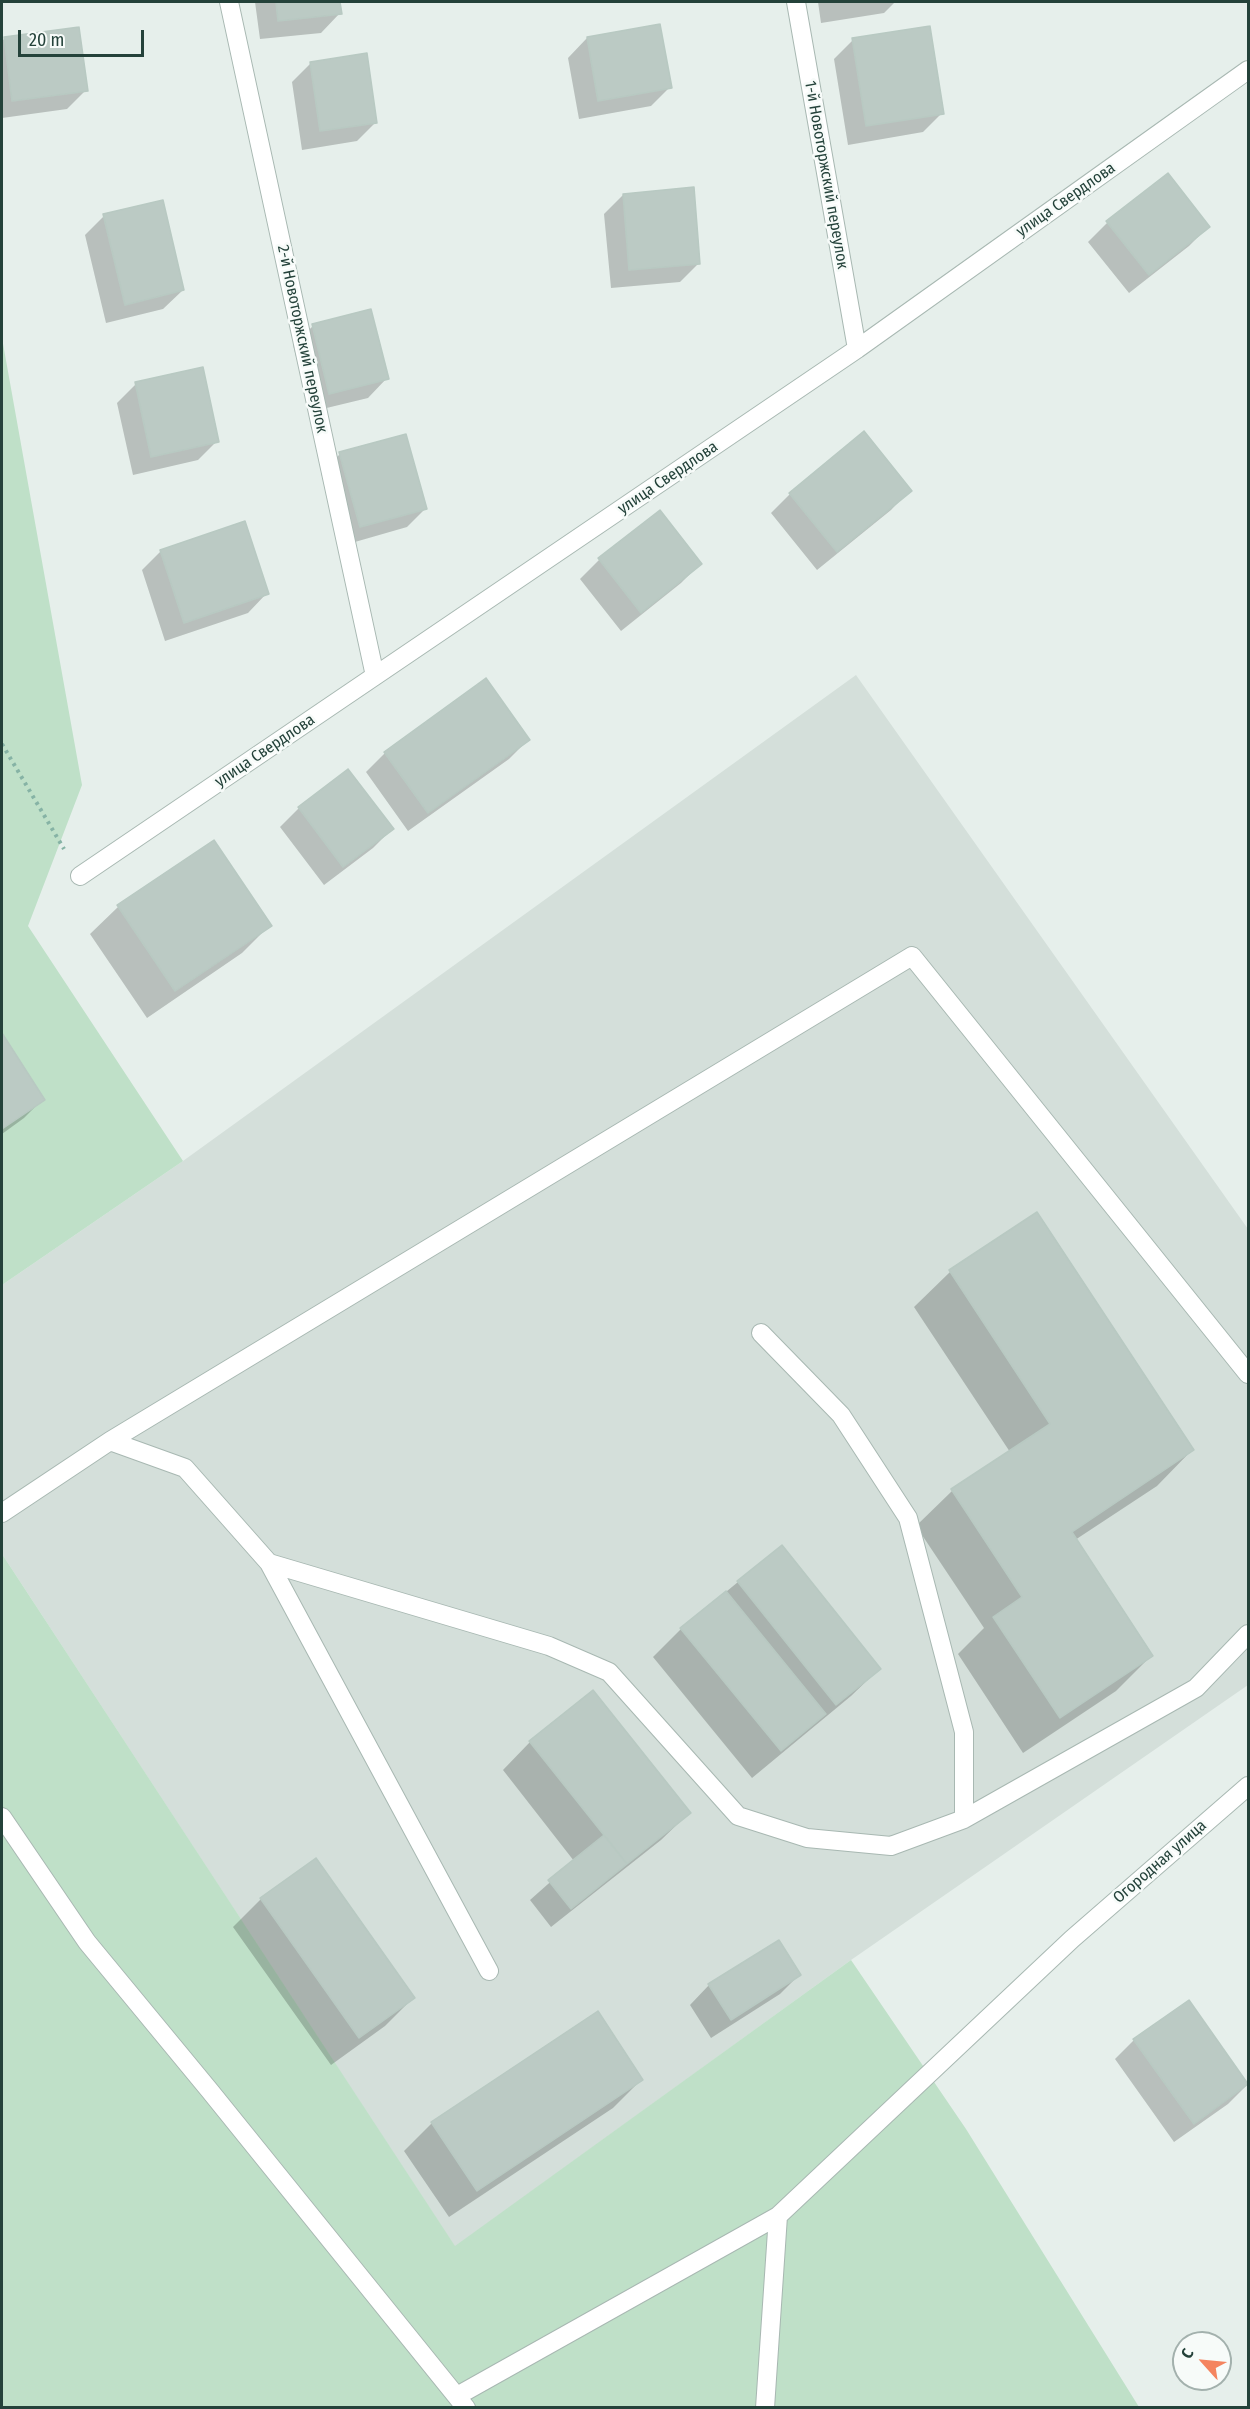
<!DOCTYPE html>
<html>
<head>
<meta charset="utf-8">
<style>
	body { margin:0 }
	#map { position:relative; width:1250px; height:2409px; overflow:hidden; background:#e6efeb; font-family:"Fira Sans Condensed",sans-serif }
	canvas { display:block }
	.frame { position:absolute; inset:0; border:3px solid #24423a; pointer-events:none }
	.north { position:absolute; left:1172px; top:2331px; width:60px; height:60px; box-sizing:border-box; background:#f7fbf9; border:2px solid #a3b1ad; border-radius:50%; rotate:297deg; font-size:16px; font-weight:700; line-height:24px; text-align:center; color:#24423a }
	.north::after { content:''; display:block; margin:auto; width:21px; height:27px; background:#f4845f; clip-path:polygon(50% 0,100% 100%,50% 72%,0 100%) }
	.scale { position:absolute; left:18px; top:30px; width:126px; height:27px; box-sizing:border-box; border:3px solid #24423a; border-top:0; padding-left:8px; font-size:18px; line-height:21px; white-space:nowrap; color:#24423a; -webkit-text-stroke:4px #f7fbf9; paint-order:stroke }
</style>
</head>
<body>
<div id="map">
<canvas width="1250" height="2409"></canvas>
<div class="frame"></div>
<div class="north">С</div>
<div class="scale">20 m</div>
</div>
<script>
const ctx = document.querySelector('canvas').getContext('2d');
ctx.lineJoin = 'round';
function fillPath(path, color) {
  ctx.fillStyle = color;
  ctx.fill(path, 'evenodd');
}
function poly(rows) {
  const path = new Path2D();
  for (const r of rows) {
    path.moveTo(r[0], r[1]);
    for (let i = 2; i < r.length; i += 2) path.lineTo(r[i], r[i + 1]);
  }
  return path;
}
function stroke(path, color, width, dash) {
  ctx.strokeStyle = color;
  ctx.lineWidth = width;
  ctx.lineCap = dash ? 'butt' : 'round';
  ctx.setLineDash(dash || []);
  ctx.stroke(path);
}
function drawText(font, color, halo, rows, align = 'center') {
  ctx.font = font + ' "Fira Sans Condensed",sans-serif';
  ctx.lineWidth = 5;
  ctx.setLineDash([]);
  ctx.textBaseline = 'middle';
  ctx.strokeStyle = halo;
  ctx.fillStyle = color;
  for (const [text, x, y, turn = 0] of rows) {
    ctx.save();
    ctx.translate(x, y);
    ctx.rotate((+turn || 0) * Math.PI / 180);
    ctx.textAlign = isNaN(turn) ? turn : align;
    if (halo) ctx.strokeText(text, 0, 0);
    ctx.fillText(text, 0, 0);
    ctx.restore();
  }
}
const built = poly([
	[856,675,1248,1229,1248,1685,851,1960,455,2247,2,1554,2,1285,183,1161]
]);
const green = poly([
	[2,338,82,785,28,926,183,1161,2,1285],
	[2,1554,455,2246,851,1960,966,2129,1139,2407,2,2407]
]);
const shadow = poly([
	[255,2,339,2,340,13,321,33,260,39],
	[818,2,895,2,884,13,821,23],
	[5,38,86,90,67,109,2,118,2,41],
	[587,38,670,87,651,106,579,119,568,58],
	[853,40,942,113,923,132,848,145,834,59],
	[311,63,376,122,357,141,302,150,292,82],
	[1168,175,1208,227,1189,246,1129,293,1088,242,1107,223],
	[623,195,699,263,680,282,611,288,604,214],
	[104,216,183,290,163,309,106,323,85,235],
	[313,326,387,378,368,398,310,412,293,345],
	[136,384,217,441,198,460,133,475,117,403],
	[340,454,426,508,407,527,341,546,321,473],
	[910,490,891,510,817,570,771,513,790,494],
	[660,512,700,564,681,583,621,631,580,579,599,560],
	[161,551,267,593,248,613,165,641,142,570],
	[528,740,509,759,408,831,366,772,385,753],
	[299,808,392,829,373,848,324,885,280,827],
	[118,907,270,925,242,953,147,1018,90,934],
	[2,1036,43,1099,24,1118,2,1134],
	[1037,1214,1192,1450,1157,1486,1075,1540,1151,1656,1116,1691,1023,1753,958,1654,984,1628,916,1526,952,1491,1010,1452,914,1307,950,1272],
	[738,1582,879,1669,851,1696,752,1778,653,1657,681,1629],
	[530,1742,689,1813,661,1840,551,1927,530,1900,574,1861,503,1770],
	[261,1899,413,1998,385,2026,331,2065,233,1927],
	[799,1975,780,1994,711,2038,690,2005,709,1985],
	[1188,2002,1247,2085,1228,2104,1174,2142,1115,2059,1134,2040],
	[641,2080,613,2108,449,2217,404,2151,432,2123]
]);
const building = poly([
	[276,2,340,2,342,14,278,21,276,2],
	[660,24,672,88,598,101,587,37,660,24],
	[930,26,944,114,866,126,852,38,930,26],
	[79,27,88,91,12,101,4,37,79,27],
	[367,53,377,123,320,131,310,62,367,53],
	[1168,173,1210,227,1149,275,1106,221,1168,173],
	[694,187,700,264,629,270,623,194,694,187],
	[163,200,184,290,125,305,103,214,163,200],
	[371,309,389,379,329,394,312,324,371,309],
	[203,367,219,442,151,457,135,382,203,367],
	[864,431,912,491,837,552,789,493,864,431],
	[406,434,427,509,360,527,339,452,406,434],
	[660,510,702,564,641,613,598,558,660,510],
	[245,521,269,594,184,623,160,550,245,521],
	[486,678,530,740,428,813,384,752,486,678],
	[348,769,394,829,343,867,298,807,348,769],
	[214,840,272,926,175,991,117,905,214,840],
	[2,1033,45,1100,2,1129,2,1033],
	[1037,1212,1194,1450,1072,1532,1153,1656,1060,1718,993,1617,1022,1597,951,1489,1050,1424,949,1270,1037,1212],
	[782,1545,881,1669,836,1705,737,1581,782,1545],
	[726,1591,826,1714,781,1751,680,1628,726,1591],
	[593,1690,691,1813,627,1864,529,1741,593,1690],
	[604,1835,627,1864,571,1909,548,1880,604,1835],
	[316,1858,415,1998,359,2038,260,1898,316,1858],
	[779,1940,801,1975,731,2020,708,1984,779,1940],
	[1189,2000,1248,2084,1194,2124,1133,2039,1189,2000],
	[598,2011,643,2080,477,2191,431,2122,598,2011]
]);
const path = poly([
	[2,744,64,849]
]);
const minor = poly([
	[229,2,375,676],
	[796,2,857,349],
	[80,876,857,349,1248,70],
	[110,1441,912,956,1248,1374],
	[2,1513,110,1441,185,1468,269,1563,489,1971],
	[269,1563,549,1646,609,1672,738,1816,807,1838,891,1846,964,1819,964,1732,908,1518,841,1415,761,1333],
	[2,1817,87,1942,210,2091,466,2408],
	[964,1819,1196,1688,1248,1634],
	[457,2396,778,2216,1072,1939,1248,1786],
	[765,2408,778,2216]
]);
const streetNames = [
	["1-й Новоторжский переулок",826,175,80],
	["улица Свердлова",1066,200,-35],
	["2-й Новоторжский переулок",302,339,78],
	["улица Свердлова",668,478,-34],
	["улица Свердлова",265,751,-34],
	["Огородная улица",1160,1862,-41]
];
fillPath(built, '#d4dfda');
fillPath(green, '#bfe0c8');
fillPath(shadow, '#0003');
fillPath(building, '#bbcac4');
stroke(building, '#b8c9c2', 1.5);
stroke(minor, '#a8b8b2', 20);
stroke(path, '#86b3a5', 4, [3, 4.5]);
stroke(minor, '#fff', 18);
drawText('16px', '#24423a', '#f7fbf9', streetNames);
</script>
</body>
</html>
